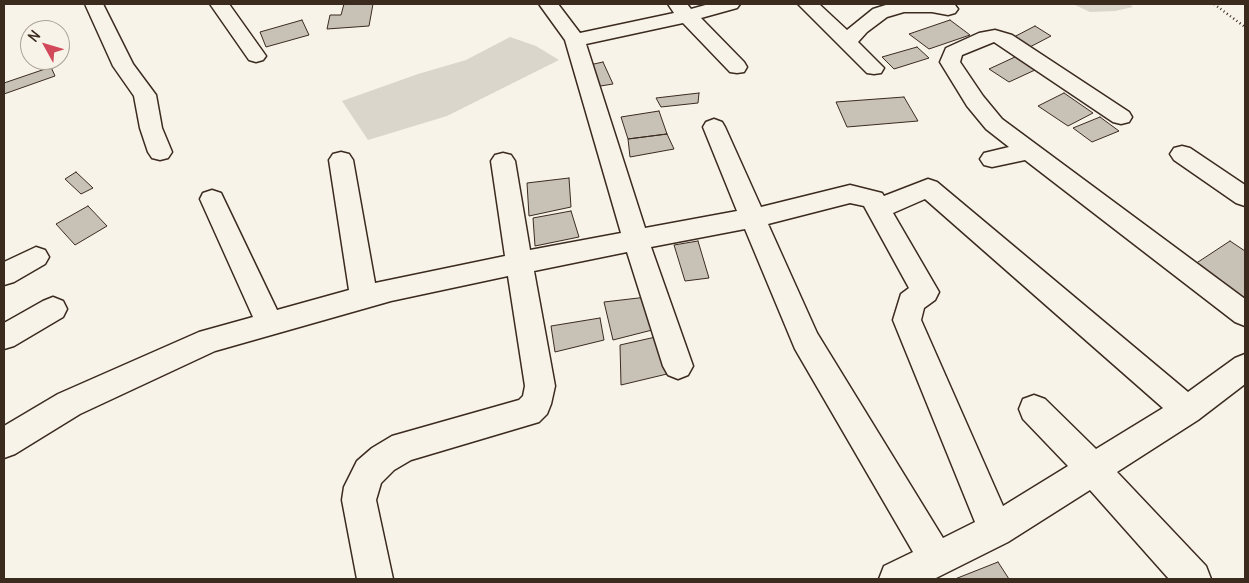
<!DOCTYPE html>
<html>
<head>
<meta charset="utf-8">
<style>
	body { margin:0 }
	#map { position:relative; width:1249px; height:583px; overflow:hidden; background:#f7f3e8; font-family:Delius,sans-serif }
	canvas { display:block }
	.frame { position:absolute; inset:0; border:5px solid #3b2a1e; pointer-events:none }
	.north { position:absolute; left:20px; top:20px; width:50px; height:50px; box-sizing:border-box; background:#f7f3e8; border:1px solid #aca397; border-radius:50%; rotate:309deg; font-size:14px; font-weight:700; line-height:20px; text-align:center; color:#3b2a1e }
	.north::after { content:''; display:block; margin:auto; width:18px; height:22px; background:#d1495b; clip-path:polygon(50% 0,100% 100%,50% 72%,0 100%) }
</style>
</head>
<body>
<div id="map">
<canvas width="1249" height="583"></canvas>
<div class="frame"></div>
<div class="north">N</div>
</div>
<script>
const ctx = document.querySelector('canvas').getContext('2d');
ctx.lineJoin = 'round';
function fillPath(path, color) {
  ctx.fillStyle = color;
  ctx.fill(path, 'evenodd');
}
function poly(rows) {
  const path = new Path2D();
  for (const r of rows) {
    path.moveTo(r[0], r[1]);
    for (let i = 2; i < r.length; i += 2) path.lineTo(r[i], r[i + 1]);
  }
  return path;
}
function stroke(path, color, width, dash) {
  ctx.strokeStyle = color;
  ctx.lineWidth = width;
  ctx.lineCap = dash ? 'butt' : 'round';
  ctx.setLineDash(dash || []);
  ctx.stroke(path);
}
const green = poly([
	[1073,4,1129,4,1133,7,1115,11,1090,12],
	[510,37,536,46,559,60,447,116,368,140,342,101,418,74,466,60]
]);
const building = poly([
	[344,4,373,4,369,26,327,29,330,15,341,15,344,4],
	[302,20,309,35,266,47,260,32,302,20],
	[950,20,970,35,929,49,909,34,950,20],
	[1035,26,1051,36,1028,48,1012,38,1035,26],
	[917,47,929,58,894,69,882,57,917,47],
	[1015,57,1035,70,1009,82,989,69,1015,57],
	[603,62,613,84,594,87,585,66,603,62],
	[51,67,55,76,4,94,4,83,51,67],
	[699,93,698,103,661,107,656,98,699,93],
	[1064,93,1093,113,1068,126,1038,106,1064,93],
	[904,97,918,121,847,127,836,102,904,97],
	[659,111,667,134,628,139,621,117,659,111],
	[1100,117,1119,131,1092,142,1073,128,1100,117],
	[667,134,674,149,630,157,628,139,667,134],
	[76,172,93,188,81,194,65,179,76,172],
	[569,178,571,207,529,216,527,183,569,178],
	[88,206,107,226,75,245,56,224,88,206],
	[571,211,579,237,535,246,533,218,571,211],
	[698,241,709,278,685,281,674,245,698,241],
	[1230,241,1245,251,1245,300,1195,264,1230,241],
	[647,297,660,328,613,340,604,302,647,297],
	[600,318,604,340,555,352,551,326,600,318],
	[660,336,667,374,621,385,620,345,660,336],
	[998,562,1009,579,955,579,998,562]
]);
const path = poly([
	[1214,4,1245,27]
]);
const minor = poly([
	[85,4,103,4,133,64,156,95,162,128,172,152,168,158,160,160,152,158,148,152,140,128,134,96,113,66,85,4],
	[210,4,229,4,266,56,263,60,256,62,249,60,210,4],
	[539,4,558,4,580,33,674,13,668,4,687,4,691,9,709,4,740,4,737,8,701,18,744,62,747,67,744,72,737,73,730,72,683,23,586,44,645,228,737,211,703,127,706,122,714,119,722,122,725,127,761,207,850,185,882,193,884,196,928,179,937,182,1188,392,1235,358,1245,354,1245,384,1198,420,1117,472,1206,566,1211,579,1169,579,1090,490,1008,542,934,579,879,579,884,566,913,552,795,349,745,229,651,247,693,366,688,375,678,379,668,375,663,366,627,252,534,271,555,386,551,404,547,414,539,422,411,460,394,470,381,483,376,500,393,579,357,579,342,500,344,487,357,461,372,448,392,436,519,400,523,396,525,386,508,276,391,301,215,351,80,414,15,454,4,458,4,426,58,394,199,332,253,317,200,199,203,193,212,190,221,193,277,310,349,290,329,160,333,154,341,152,349,154,353,160,375,283,505,256,491,161,495,155,503,153,511,155,515,161,530,250,621,233,565,40,539,4],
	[925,199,1163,408,1096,449,1045,399,1034,395,1023,399,1019,409,1023,419,1068,466,1003,506,921,320,924,308,935,300,939,292,893,213,925,199],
	[850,203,864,206,909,288,901,294,893,320,975,522,943,538,817,333,768,224,850,203],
	[798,4,819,4,847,30,873,9,889,4,950,4,955,5,958,9,955,13,948,15,932,12,904,12,887,17,867,32,858,42,884,68,881,73,874,74,867,73,798,4],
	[995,30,1012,35,1129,112,1132,117,1129,122,1121,124,1113,122,994,42,962,55,960,62,983,96,1002,119,1245,299,1245,326,1235,322,1025,160,992,167,984,165,980,159,984,153,1009,147,986,129,967,106,940,62,946,48,979,33,995,30],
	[1182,146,1190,148,1245,185,1245,206,1236,203,1174,160,1170,154,1174,148,1182,146],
	[36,247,45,250,49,257,45,264,14,282,4,285,4,262,36,247],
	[53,297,63,301,67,309,63,317,14,346,4,349,4,323,43,301,53,297]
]);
fillPath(green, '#dbd6cb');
fillPath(building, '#c8c1b6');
stroke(building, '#3b2a1e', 1);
stroke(minor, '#3b2a1e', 3);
stroke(path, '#3b2a1e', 2.5, [1, 3]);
fillPath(minor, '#f7f3e8');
</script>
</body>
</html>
